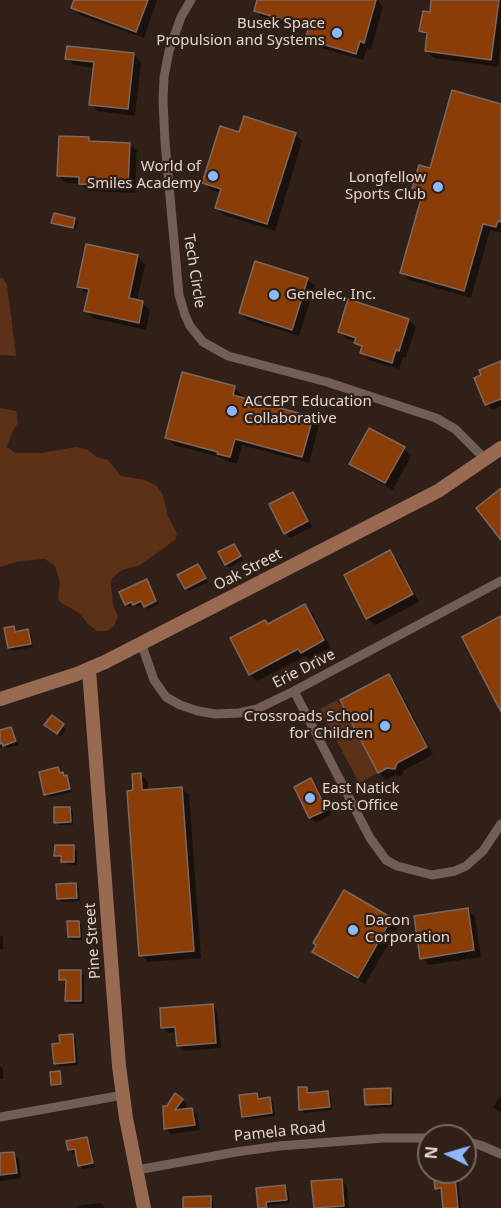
<!DOCTYPE html>
<html>
<head>
<meta charset="utf-8">
<style>
	body { margin:0 }
	#map { position:relative; width:501px; height:1208px; overflow:hidden; background:#312018; font-family:"Noto Sans",sans-serif }
	canvas { display:block }
	.north { position:absolute; left:417px; top:1124px; width:60px; height:60px; box-sizing:border-box; background:#312018; border:2px solid #776861; border-radius:50%; rotate:275deg; font-size:16px; font-weight:700; line-height:24px; text-align:center; color:#e0d5cf }
	.north::after { content:''; display:block; margin:auto; width:21px; height:27px; background:#8bb9fc; clip-path:polygon(50% 0,100% 100%,50% 72%,0 100%) }
</style>
</head>
<body>
<div id="map">
<canvas width="501" height="1208"></canvas>
<div class="north">N</div>
</div>
<script>
const ctx = document.querySelector('canvas').getContext('2d');
ctx.lineJoin = 'round';
function fillPath(path, color) {
  ctx.fillStyle = color;
  ctx.fill(path, 'evenodd');
}
function poly(rows) {
  const path = new Path2D();
  for (const r of rows) {
    path.moveTo(r[0], r[1]);
    for (let i = 2; i < r.length; i += 2) path.lineTo(r[i], r[i + 1]);
  }
  return path;
}
function stroke(path, color, width, dash) {
  ctx.strokeStyle = color;
  ctx.lineWidth = width;
  ctx.lineCap = dash ? 'butt' : 'round';
  ctx.setLineDash(dash || []);
  ctx.stroke(path);
}
function drawText(font, color, halo, rows, align = 'center') {
  ctx.font = font + ' "Noto Sans",sans-serif';
  ctx.lineWidth = 4.5;
  ctx.setLineDash([]);
  ctx.textBaseline = 'middle';
  ctx.strokeStyle = halo;
  ctx.fillStyle = color;
  for (const [text, x, y, turn = 0] of rows) {
    ctx.save();
    ctx.translate(x, y);
    ctx.rotate((+turn || 0) * Math.PI / 180);
    ctx.textAlign = isNaN(turn) ? turn : align;
    if (halo) ctx.strokeText(text, 0, 0);
    ctx.fillText(text, 0, 0);
    ctx.restore();
  }
}
const green = poly([
	[0,278,3,278,7,285,16,356,0,355],
	[0,408,16,411,18,423,12,432,7,447,15,453,41,453,76,447,88,450,97,457,108,460,121,476,145,480,157,486,163,495,168,516,177,533,175,540,140,565,122,570,112,578,111,586,113,605,118,616,114,626,107,631,97,631,88,624,79,613,60,602,58,598,60,582,55,566,45,559,20,561,0,567],
	[337,700,340,705,342,704,378,773,359,783,320,709]
]);
const shadow = poly([
	[76,0,157,0,144,38,80,15,73,7],
	[258,0,377,0,383,7,371,49,367,48,363,60,314,46,307,39,309,31,263,18,256,10],
	[433,0,501,0,501,41,498,67,434,58,426,51,428,38,421,30,431,14],
	[134,55,141,62,135,116,98,111,90,104,94,68,74,65,67,58],
	[501,106,501,233,490,230,471,298,409,280,402,273,423,196,414,189,431,170],
	[240,134,295,134,302,141,275,231,224,215,216,207,221,193,211,190,204,182],
	[88,139,92,142,130,144,137,151,135,193,88,191,81,184,66,183,58,176],
	[75,219,78,222,76,230,57,225,53,222],
	[137,256,145,264,137,301,142,303,150,310,146,330,93,318,86,311,89,294,86,293,78,286],
	[307,279,315,286,299,336,248,320,241,313],
	[409,320,416,327,406,357,403,357,399,369,369,360,362,352,363,349,356,342,347,339,340,332],
	[501,363,501,406,492,410,487,404],
	[234,388,242,395,241,399,312,418,319,425,309,463,242,445,237,464,226,461,223,458,174,445,166,437],
	[404,448,411,456,393,490,359,471,351,464],
	[292,494,298,499,312,527,290,538,285,533],
	[234,546,243,560,230,567,226,564],
	[390,552,397,560,419,602,375,625,367,618],
	[198,565,208,582,189,591,186,588],
	[146,581,159,604,148,609,144,604,137,607,135,605,129,607,126,604],
	[304,606,312,613,331,648,309,659,306,656,257,681,250,674,269,625],
	[14,628,18,633,28,631,31,634,33,647,13,651,9,647],
	[389,676,396,683,433,755,404,770,402,776,395,775,386,780,379,773,342,701],
	[52,717,66,729,61,737,50,728],
	[11,728,14,732,18,745,7,748,5,746,0,748,0,732],
	[58,769,70,780,72,792,49,797,46,794],
	[140,774,148,782,148,791,181,788,189,795,201,958,148,962,141,955,134,792],
	[311,780,316,785,331,815,316,823,311,818,296,787],
	[70,808,73,812,73,825,59,825,56,822],
	[73,847,77,850,77,865,66,864,63,859,59,859,56,856],
	[75,884,79,888,80,901,62,902,59,899],
	[468,910,475,917,481,957,429,965,421,958],
	[391,919,399,926,365,984,322,959,314,951],
	[78,922,82,926,82,940,73,940,69,937],
	[0,935,3,937,3,949,0,949],
	[81,972,84,975,84,1004,70,1004,67,1000,67,983,61,980],
	[212,1005,217,1011,221,1048,183,1051,178,1045,177,1032,168,1033,163,1028],
	[72,1036,76,1039,78,1065,58,1067,55,1064,62,1045],
	[0,1066,3,1069,3,1079,0,1079],
	[306,1088,310,1094,328,1093,331,1096,332,1110,304,1113,301,1109],
	[390,1089,393,1093,394,1107,370,1108,366,1104],
	[256,1094,260,1100,270,1099,273,1102,275,1116,247,1120,243,1117],
	[500,1096,501,1096,501,1113,493,1107],
	[182,1100,187,1105,184,1111,192,1110,197,1115,200,1130,171,1134,166,1129,164,1108],
	[87,1139,90,1142,95,1167,83,1169,80,1165,77,1152,73,1153,69,1150],
	[14,1153,19,1159,21,1178,0,1181,0,1155],
	[455,1179,458,1182,461,1208,444,1208,443,1191,439,1191,436,1188],
	[341,1180,347,1186,349,1208,315,1208,313,1183],
	[285,1186,288,1190,290,1203,269,1205,269,1208,259,1208,257,1189],
	[210,1198,213,1201,214,1208,185,1208],
	[101,1203,105,1208,77,1208,77,1206]
]);
const building = poly([
	[74,0,148,0,136,32,71,8,74,0],
	[257,0,376,0,364,43,360,41,356,54,305,39,309,27,254,11,257,0],
	[431,0,499,0,491,60,425,51,427,33,419,31,423,11,430,12,431,0],
	[67,46,134,53,128,109,89,105,94,62,65,59,67,46],
	[452,90,501,104,501,222,498,221,496,227,483,224,464,291,400,273,423,192,412,189,419,165,430,168,452,90],
	[244,116,296,133,267,224,215,208,221,189,202,183,220,126,239,132,244,116],
	[59,136,89,137,89,141,130,143,128,187,79,184,79,177,57,176,59,136],
	[54,213,75,218,73,228,51,223,54,213],
	[86,244,138,255,129,298,143,301,139,323,84,311,89,289,77,287,86,244],
	[255,261,308,278,292,330,239,313,255,261],
	[348,299,409,319,399,351,396,350,392,363,360,353,362,346,354,343,356,338,338,332,348,299],
	[501,361,501,399,485,405,474,378,481,375,479,370,501,361],
	[182,372,235,386,233,395,313,417,302,457,235,439,230,457,217,454,218,452,165,438,182,372],
	[369,428,405,447,385,483,349,464,369,428],
	[501,488,501,540,476,508,501,488],
	[293,492,308,521,284,534,269,504,293,492],
	[234,544,241,556,225,565,218,552,234,544],
	[390,550,413,594,366,619,344,575,390,550],
	[198,564,206,578,185,589,177,575,198,564],
	[147,579,156,601,144,607,141,601,133,605,131,602,125,605,119,592,147,579],
	[305,604,324,640,301,653,298,649,249,675,230,638,265,620,268,624,305,604],
	[501,616,501,712,462,637,501,616],
	[14,626,15,632,28,629,31,644,8,648,4,628,14,626],
	[389,674,427,747,397,763,395,769,387,768,378,773,340,700,389,674],
	[52,715,64,724,57,734,44,725,52,715],
	[11,727,16,741,3,746,2,743,0,744,0,730,11,727],
	[58,767,60,773,63,772,64,776,67,775,70,789,44,795,39,772,58,767],
	[141,773,142,790,182,787,194,951,139,956,127,791,133,790,132,774,141,773],
	[311,778,327,810,309,818,294,787,311,778],
	[54,807,70,807,71,822,54,823,54,807],
	[55,845,74,845,74,862,61,862,61,856,54,856,55,845],
	[76,883,77,898,57,899,56,884,76,883],
	[344,890,392,918,358,978,312,952,316,945,313,943,344,890],
	[468,908,474,950,420,959,414,916,468,908],
	[67,921,79,921,80,937,68,937,67,921],
	[59,970,81,970,81,1001,65,1001,66,980,59,980,59,970],
	[213,1004,216,1043,177,1046,175,1027,161,1028,160,1008,213,1004],
	[73,1034,75,1062,54,1064,52,1044,60,1043,59,1035,73,1034],
	[60,1071,61,1084,51,1085,50,1072,60,1071],
	[298,1087,307,1087,307,1093,328,1091,330,1107,299,1110,298,1087],
	[391,1088,391,1104,365,1105,364,1089,391,1088],
	[175,1093,183,1099,175,1110,192,1108,195,1125,164,1129,163,1106,167,1106,175,1093],
	[257,1093,258,1099,270,1097,272,1113,242,1117,239,1095,257,1093],
	[87,1137,93,1163,78,1166,75,1149,68,1150,66,1141,87,1137],
	[14,1152,17,1173,0,1175,0,1153,14,1152],
	[455,1177,458,1208,443,1208,441,1188,435,1189,434,1179,455,1177],
	[342,1179,344,1206,314,1208,311,1181,342,1179],
	[285,1185,287,1200,266,1202,267,1208,258,1208,256,1188,285,1185],
	[211,1196,211,1208,183,1208,183,1197,211,1196]
]);
const street = poly([
	[191,0,181,17,169,51,164,77,163,101,165,142,179,295,185,315,190,326,203,342,228,356,327,382,436,418,455,429,486,460],
	[141,643,154,680,166,697,180,705,198,711,215,714,239,713,257,709,294,691,501,581],
	[294,691,370,838,386,860,397,866,432,875,455,871,466,866,483,851,501,824],
	[0,1117,123,1095],
	[465,1141,480,1145,501,1154],
	[137,1170,236,1152,279,1146,384,1138,429,1138]
]);
const secondary = poly([
	[89,670,119,1066,126,1118,144,1208],
	[0,699,77,674,105,662,438,491,501,448]
]);
const markers = [
	[337,33,6,"#8bb9fc"],
	[213,176,6,"#8bb9fc"],
	[438,187,6,"#8bb9fc"],
	[274,295,6,"#8bb9fc"],
	[232,411,6,"#8bb9fc"],
	[385,726,6,"#8bb9fc"],
	[310,798,6,"#8bb9fc"],
	[353,930,6,"#8bb9fc"]
];
const poiNames = [
	["Busek Space",325,24],
	["Propulsion and Systems",325,41],
	["World of",201,167],
	["Smiles Academy",201,184],
	["Longfellow",426,178],
	["Sports Club",426,195],
	["Genelec, Inc.",286,295,"left"],
	["ACCEPT Education",244,402,"left"],
	["Collaborative",244,419,"left"],
	["Crossroads School",373,717],
	["for Children",373,734],
	["East Natick",322,789,"left"],
	["Post Office",322,806,"left"],
	["Dacon",365,921,"left"],
	["Corporation",365,938,"left"]
];
const streetNames = [
	["Tech Circle",194,271,81],
	["Oak Street",248,570,-27],
	["Erie Drive",304,669,-27],
	["Pine Street",93,941,-94],
	["Pamela Road",280,1132,-6]
];
fillPath(green, '#5d3018');
fillPath(shadow, '#0007');
fillPath(building, '#8a3d07');
stroke(building, '#7d685f', 1.5);
stroke(street, '#725e54', 9);
stroke(secondary, '#986a52', 14);
for (const [x, y, r, color] of markers) {
  const dot = new Path2D();
  dot.arc(x, y, r, 0, 2 * Math.PI);
  ctx.fillStyle = color;
  ctx.fill(dot);
  stroke(dot, '#312018', 2);
}
drawText('15px', '#e0d5cf', '#312018', poiNames, 'right');
drawText('15px', '#e0d5cf', '#312018', streetNames);
</script>
</body>
</html>
